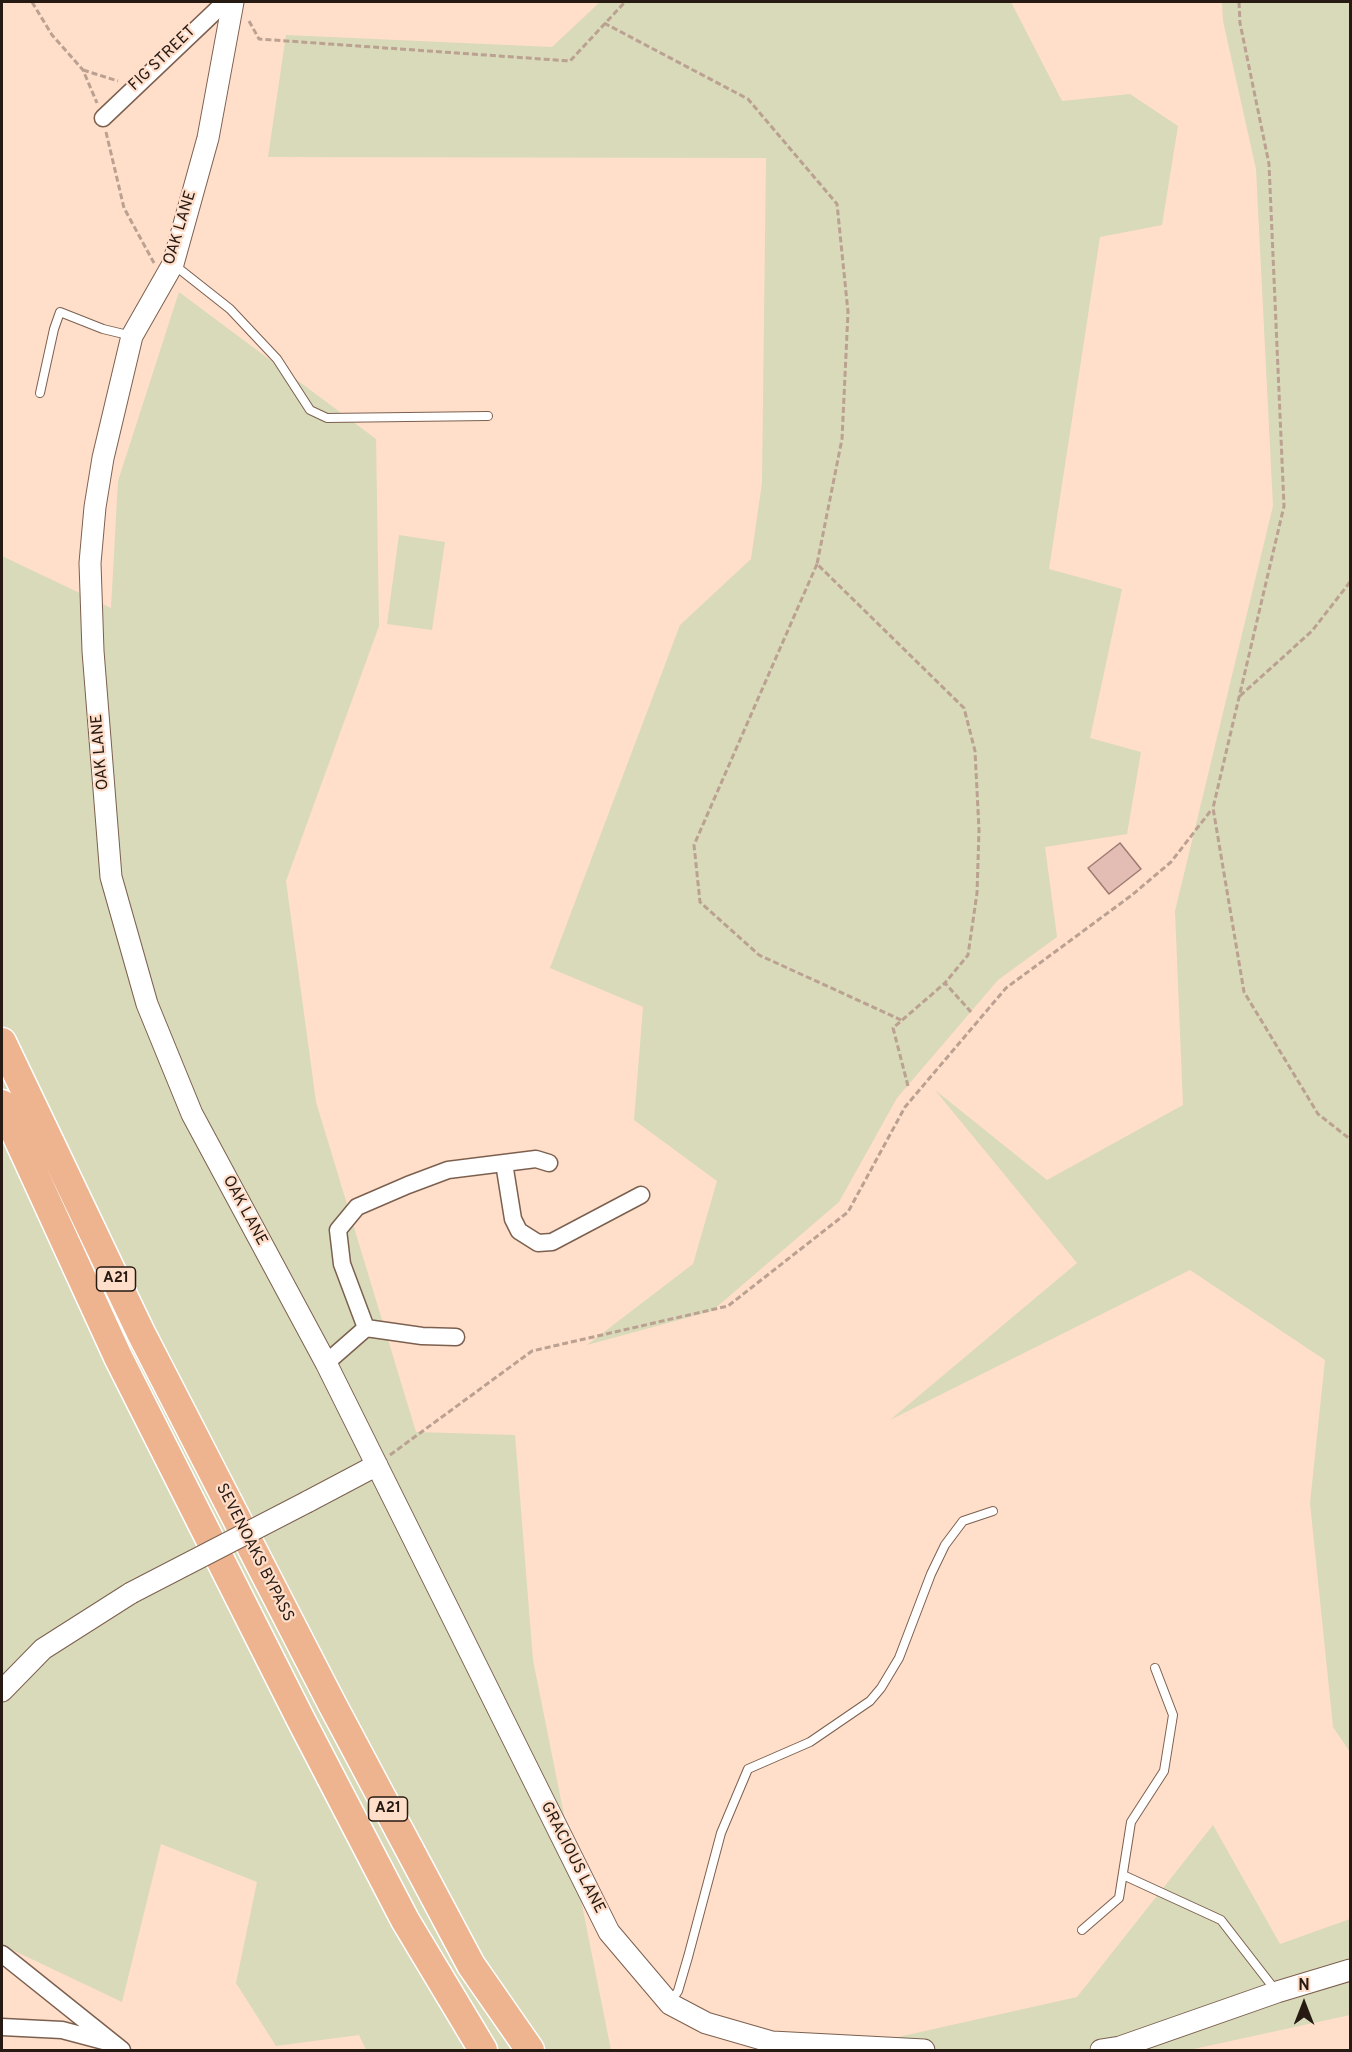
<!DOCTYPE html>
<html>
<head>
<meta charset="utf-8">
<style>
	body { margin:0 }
	#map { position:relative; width:1352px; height:2052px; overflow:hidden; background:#ffdeca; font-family:Overpass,sans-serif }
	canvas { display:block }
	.frame { position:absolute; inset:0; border:3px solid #261a13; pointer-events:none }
	.north { position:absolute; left:1274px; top:1974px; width:60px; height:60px; -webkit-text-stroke:4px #ffdeca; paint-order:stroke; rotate:0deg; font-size:16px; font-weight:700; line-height:24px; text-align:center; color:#261a13 }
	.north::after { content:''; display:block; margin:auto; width:21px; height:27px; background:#261a13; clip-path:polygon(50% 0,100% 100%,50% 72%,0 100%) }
</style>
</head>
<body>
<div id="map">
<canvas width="1352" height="2052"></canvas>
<div class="frame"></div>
<div class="north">N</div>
</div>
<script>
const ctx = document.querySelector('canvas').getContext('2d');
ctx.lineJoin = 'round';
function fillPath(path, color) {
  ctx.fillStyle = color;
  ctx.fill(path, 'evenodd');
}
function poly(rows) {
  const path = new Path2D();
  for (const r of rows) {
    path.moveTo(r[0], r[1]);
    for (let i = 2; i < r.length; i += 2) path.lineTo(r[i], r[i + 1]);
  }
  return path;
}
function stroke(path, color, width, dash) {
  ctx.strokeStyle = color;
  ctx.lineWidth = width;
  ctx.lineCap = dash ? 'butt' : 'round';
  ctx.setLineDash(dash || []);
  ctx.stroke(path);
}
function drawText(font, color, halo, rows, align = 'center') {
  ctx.font = font + ' Overpass,sans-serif';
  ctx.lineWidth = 4.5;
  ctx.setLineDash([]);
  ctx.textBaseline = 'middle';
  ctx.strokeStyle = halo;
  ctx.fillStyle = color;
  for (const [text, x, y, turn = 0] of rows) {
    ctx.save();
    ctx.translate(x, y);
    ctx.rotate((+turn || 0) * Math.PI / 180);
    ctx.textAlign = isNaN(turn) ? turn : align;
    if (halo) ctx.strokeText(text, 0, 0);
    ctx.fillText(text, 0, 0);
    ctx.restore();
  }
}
const green = poly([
	[600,2,1011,2,1062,101,1130,94,1178,126,1162,225,1100,237,1049,569,1122,589,1090,738,1141,752,1127,834,1045,847,1057,937,998,980,897,1098,839,1202,712,1311,587,1345,693,1264,717,1181,634,1120,643,1007,550,968,680,625,751,559,762,483,766,158,268,157,286,35,552,47],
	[1222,2,1350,2,1350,1752,1333,1727,1310,1503,1325,1360,1190,1270,890,1420,1077,1263,935,1090,1047,1180,1183,1105,1175,911,1273,506,1256,169,1223,21],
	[179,292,376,439,379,626,286,881,316,1102,416,1432,515,1435,533,1660,611,2050,366,2050,359,2035,276,2046,236,1983,257,1882,161,1844,122,2002,2,1945,2,556,111,608,118,481],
	[399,535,445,542,432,630,387,624],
	[1213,1825,1280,1944,1350,1919,1350,2015,1189,2050,840,2050,1077,1997]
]);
const building = poly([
	[1120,843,1141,869,1109,894,1088,868,1120,843]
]);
const path = poly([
	[32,2,52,35,83,70,97,103],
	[1239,2,1240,23,1269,164,1284,506,1213,808,1244,992,1318,1114,1350,1139],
	[249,21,259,39,570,61,625,2],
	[604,23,748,99,837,204,848,312,842,439,817,564,964,708,975,751,979,830,977,893,968,955,945,983],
	[83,70,118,81],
	[106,132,124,208,154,263],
	[817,564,694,845,700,902,759,955,901,1020],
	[1240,696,1312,631,1350,582],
	[908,1086,893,1028,945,983,971,1012],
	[390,1455,532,1351,728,1306,848,1212,905,1107,1006,988,1132,895,1171,862,1212,809]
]);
const service = poly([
	[173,264,230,309,277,359,310,410,327,418,488,416],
	[40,393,54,329,60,312,103,329,132,336],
	[1123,1875,1221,1920,1276,1991],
	[1082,1930,1119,1898,1131,1822,1164,1771,1173,1715,1155,1668],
	[670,2003,678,1991,688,1957,721,1833,748,1769,810,1742,870,1701,881,1688,899,1658,931,1574,945,1545,963,1521,993,1511]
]);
const minor = poly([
	[103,118,225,2],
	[504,1163,513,1219,519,1231,538,1243,552,1242,641,1195],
	[366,1328,422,1336,456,1337],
	[326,1363,366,1328,342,1264,338,1230,357,1207,408,1185,448,1170,536,1159,549,1163],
	[2,1954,122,2050],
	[2,2027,62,2030,111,2043]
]);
const tertiary = poly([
	[233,2,208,138,173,264,132,336,103,458,95,507,90,563,93,651,111,877,147,1004,192,1114,326,1363,609,1932,670,2004,706,2023,772,2042,924,2050],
	[307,1502,377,1465],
	[2,1691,43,1649,131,1593],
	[1101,2050,1120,2047,1277,1992,1350,1970]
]);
const trunk = poly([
	[2,1042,141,1333,332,1704,471,1965,530,2050],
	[2,1104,118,1357,300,1718,405,1920,483,2050]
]);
const tertiaryBridge = poly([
	[131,1593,307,1502]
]);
const shields = [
	[116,1279,39],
	[388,1809,39]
];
const shieldNames = [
	["A21",116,1279],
	["A21",388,1809]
];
const streetNames = [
	["FIG STREET",163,59,-44],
	["OAK LANE",181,228,-73],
	["OAK LANE",101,752,-95],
	["OAK LANE",244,1211,62],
	["SEVENOAKS BYPASS",254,1553,63],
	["GRACIOUS LANE",572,1858,63]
];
fillPath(green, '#d8daba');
fillPath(building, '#e3bdb4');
stroke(building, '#9e7b72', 1.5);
stroke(service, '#7c604f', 10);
stroke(minor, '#7c604f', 19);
stroke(tertiary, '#7c604f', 23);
stroke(trunk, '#fff', 31);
stroke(path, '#bba191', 3, [6, 3]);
stroke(service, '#fff', 8);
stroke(minor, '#fff', 16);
stroke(tertiary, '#fff', 21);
stroke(trunk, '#eeb490', 28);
stroke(tertiaryBridge, '#7c604f', 23, []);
stroke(tertiaryBridge, '#fff', 21);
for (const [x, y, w] of shields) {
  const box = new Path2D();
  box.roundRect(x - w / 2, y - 12, w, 24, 4.5);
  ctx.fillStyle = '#ffdeca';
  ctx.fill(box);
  stroke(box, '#261a13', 1.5);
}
drawText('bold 15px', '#261a13', null, shieldNames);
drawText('16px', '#261a13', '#ffdeca', streetNames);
</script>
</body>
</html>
